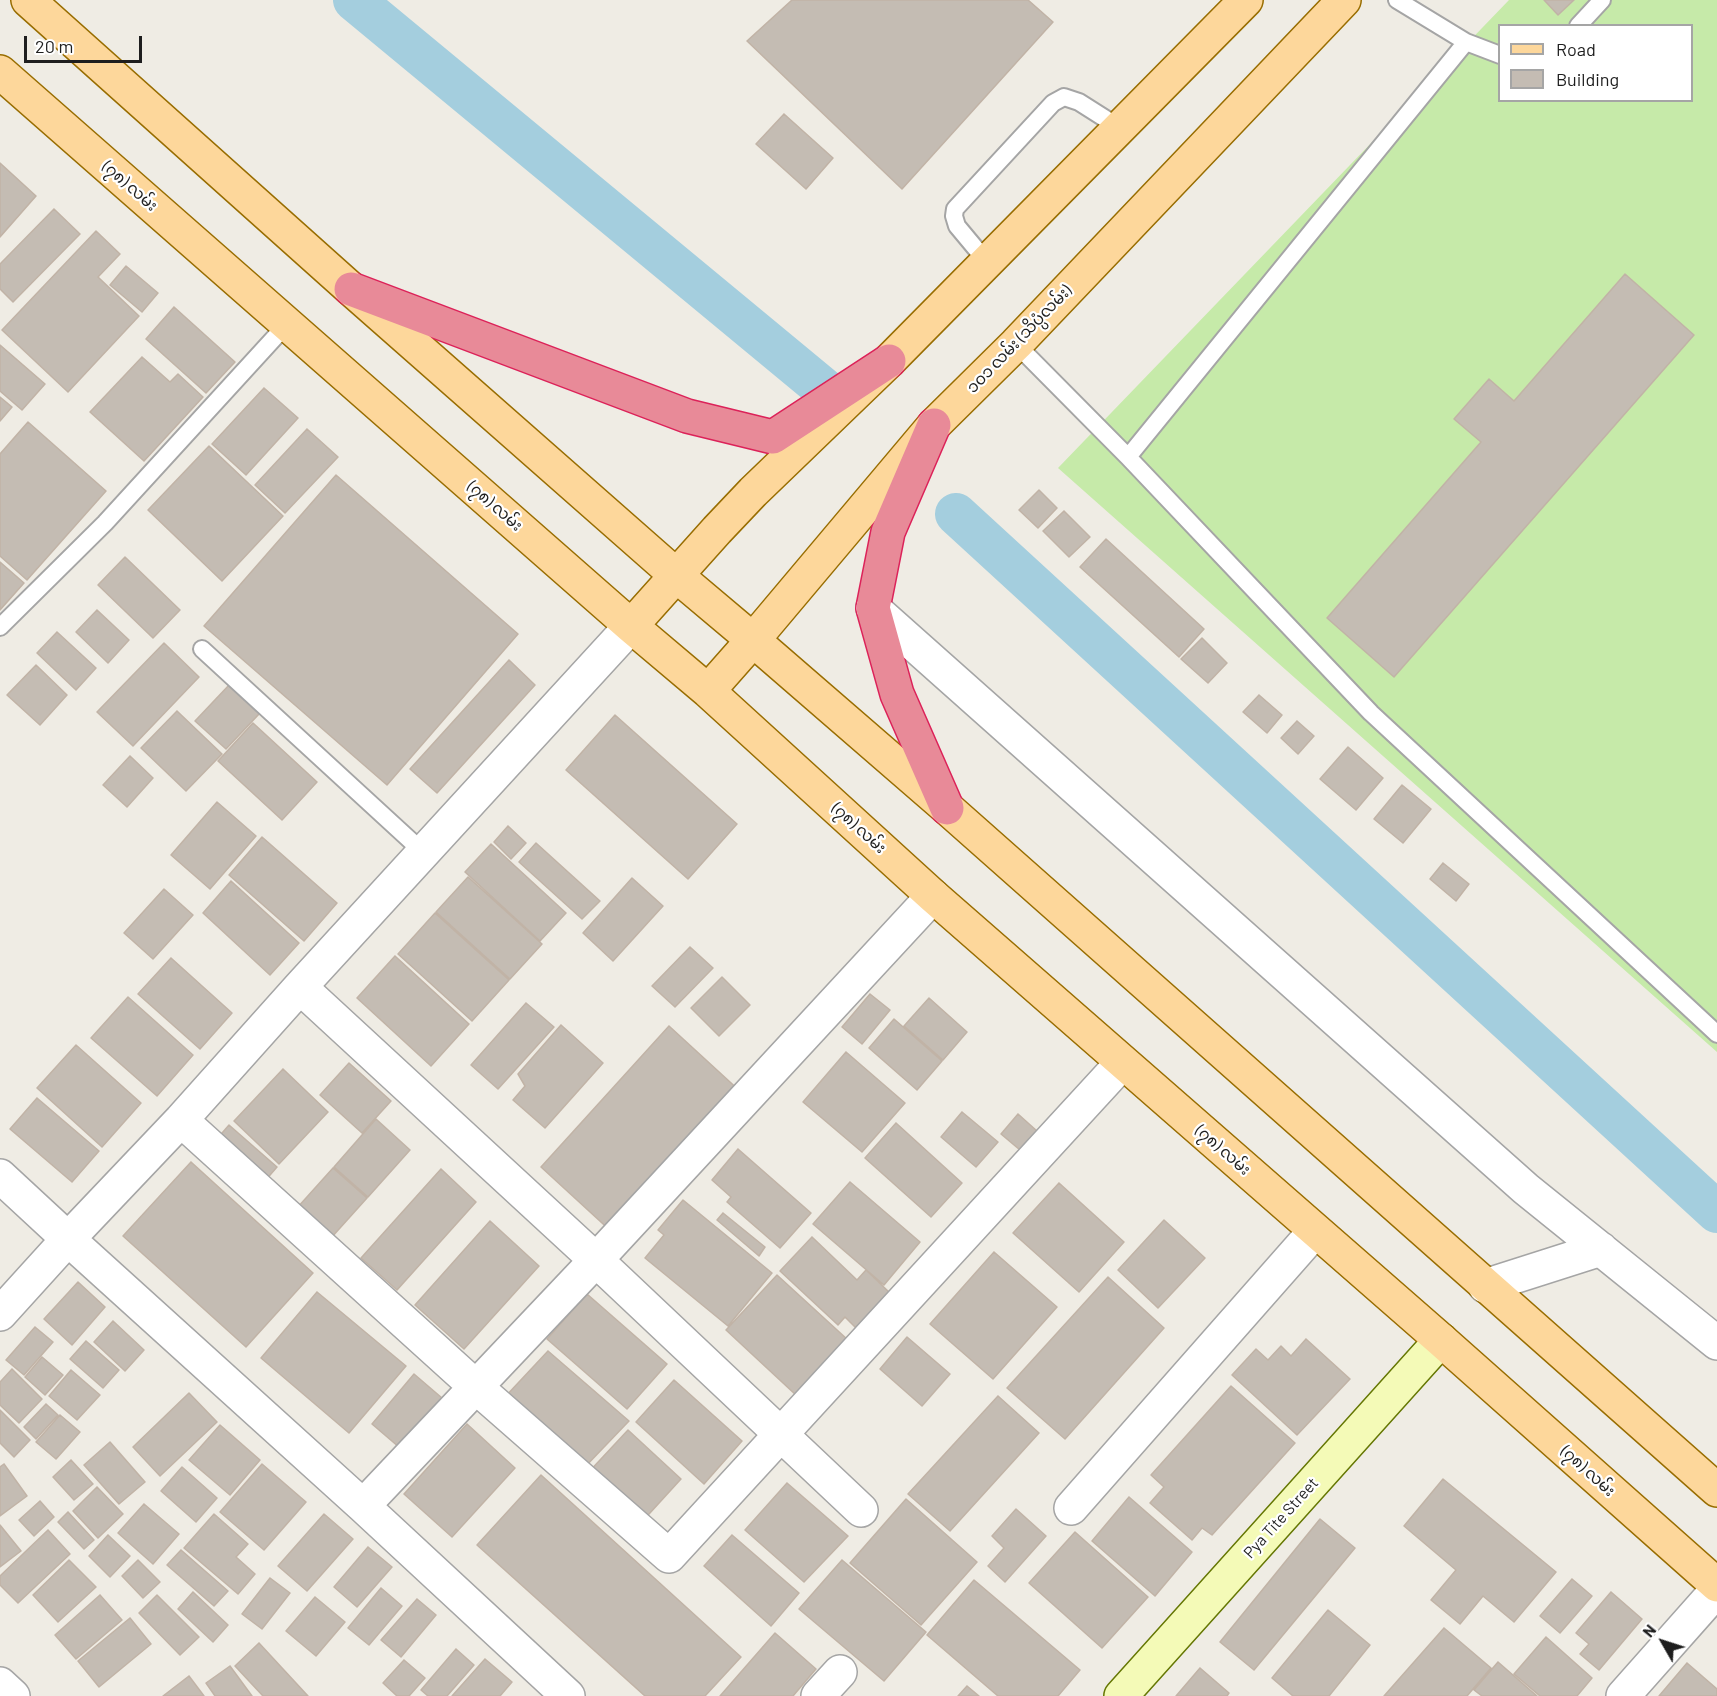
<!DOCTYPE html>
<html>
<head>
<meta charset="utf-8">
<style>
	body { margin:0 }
	#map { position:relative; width:1717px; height:1696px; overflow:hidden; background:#efece4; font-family:Barlow,sans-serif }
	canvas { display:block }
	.legend { position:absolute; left:1498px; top:24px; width:195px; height:78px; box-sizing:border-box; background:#fff; border:2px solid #a5a5a5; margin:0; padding:8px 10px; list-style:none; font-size:18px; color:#1e1e1e }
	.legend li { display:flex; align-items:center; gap:12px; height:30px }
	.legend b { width:30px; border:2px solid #a5a5a5 }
	.north { position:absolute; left:1633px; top:1612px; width:60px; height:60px; -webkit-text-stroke:4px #fff; paint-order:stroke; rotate:309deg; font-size:16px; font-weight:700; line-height:24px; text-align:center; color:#1e1e1e }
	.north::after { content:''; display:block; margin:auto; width:21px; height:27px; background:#1e1e1e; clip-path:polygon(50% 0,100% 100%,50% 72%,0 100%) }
	.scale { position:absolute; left:24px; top:36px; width:118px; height:27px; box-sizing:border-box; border:3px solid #1e1e1e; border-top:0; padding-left:8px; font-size:18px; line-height:21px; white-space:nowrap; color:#1e1e1e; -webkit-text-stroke:4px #fff; paint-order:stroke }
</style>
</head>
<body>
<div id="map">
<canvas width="1717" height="1696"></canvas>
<ul class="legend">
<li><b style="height:8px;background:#fdd79b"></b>Road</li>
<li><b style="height:16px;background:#c4bcb3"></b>Building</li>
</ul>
<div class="north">N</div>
<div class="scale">20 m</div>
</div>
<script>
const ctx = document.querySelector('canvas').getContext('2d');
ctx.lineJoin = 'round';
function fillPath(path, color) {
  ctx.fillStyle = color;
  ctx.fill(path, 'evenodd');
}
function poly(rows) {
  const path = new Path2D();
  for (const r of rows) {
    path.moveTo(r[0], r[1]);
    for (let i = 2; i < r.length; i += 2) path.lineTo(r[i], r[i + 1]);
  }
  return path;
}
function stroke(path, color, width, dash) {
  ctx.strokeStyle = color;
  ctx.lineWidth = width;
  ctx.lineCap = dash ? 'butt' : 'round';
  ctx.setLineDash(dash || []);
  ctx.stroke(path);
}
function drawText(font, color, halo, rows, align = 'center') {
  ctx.font = font + ' Barlow,"Noto Sans Myanmar",sans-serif';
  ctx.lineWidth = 4.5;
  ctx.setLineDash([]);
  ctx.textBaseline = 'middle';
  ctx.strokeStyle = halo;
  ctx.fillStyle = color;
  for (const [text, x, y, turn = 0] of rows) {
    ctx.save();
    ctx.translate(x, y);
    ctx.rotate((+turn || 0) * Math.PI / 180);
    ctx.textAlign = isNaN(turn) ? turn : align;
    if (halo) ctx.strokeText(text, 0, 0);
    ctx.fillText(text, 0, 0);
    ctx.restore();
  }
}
const grass = poly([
	[1509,0,1717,0,1717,1052,1058,468],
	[1500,26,1692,26,1692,100,1500,100]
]);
const canal = poly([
	[354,0,830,394],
	[956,514,1717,1212]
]);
const building = poly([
	[792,0,1028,0,1053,22,902,189,747,41,792,0],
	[1544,0,1574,0,1558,15,1544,0],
	[784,114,833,158,806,189,756,144,784,114],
	[0,163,36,196,0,237,0,163],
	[54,209,80,234,13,302,0,289,0,264,54,209],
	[96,231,120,254,98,277,139,316,68,392,2,330,96,231],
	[126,266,158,293,142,312,110,285,126,266],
	[1625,274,1694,335,1394,677,1327,618,1481,442,1454,419,1489,379,1514,401,1625,274],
	[174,307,235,362,206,393,146,339,174,307],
	[0,345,45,384,22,410,0,391,0,345],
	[142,357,170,382,178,374,203,397,144,461,90,412,142,357],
	[264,388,298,418,246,475,212,444,264,388],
	[0,397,12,407,0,421,0,397],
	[28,422,106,491,27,580,0,556,0,454,28,422],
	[307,429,338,457,285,513,255,485,307,429],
	[209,446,283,516,222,581,148,510,209,446],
	[336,475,518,634,387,785,204,626,336,475],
	[1039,490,1057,508,1038,528,1019,510,1039,490],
	[1064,511,1090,537,1069,557,1043,531,1064,511],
	[1106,539,1204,629,1179,657,1080,567,1106,539],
	[125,557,180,610,153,638,98,585,125,557],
	[0,562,24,583,0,610,0,562],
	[97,610,129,640,108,663,76,632,97,610],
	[57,632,96,668,76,690,37,653,57,632],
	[1202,638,1227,663,1208,683,1181,659,1202,638],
	[164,643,199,677,133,746,97,712,164,643],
	[509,660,535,685,437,793,410,769,509,660],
	[36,665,67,695,40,725,7,695,36,665],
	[230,684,260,713,226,749,195,721,230,684],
	[1259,695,1282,715,1267,733,1243,712,1259,695],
	[177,711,222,754,186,791,141,748,177,711],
	[615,715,737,824,688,879,566,770,615,715],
	[1297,721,1314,736,1298,754,1281,738,1297,721],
	[253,723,317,782,282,820,218,761,253,723],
	[1348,747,1383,778,1356,810,1320,779,1348,747],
	[130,756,153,778,127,807,103,785,130,756],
	[1402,785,1431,809,1403,843,1374,819,1402,785],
	[217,802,256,836,210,889,171,855,217,802],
	[508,826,526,843,511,859,494,842,508,826],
	[262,837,337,903,304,941,229,875,262,837],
	[536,843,600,901,582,919,519,862,536,843],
	[491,844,566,913,540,941,465,872,491,844],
	[1443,863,1469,884,1456,901,1430,879,1443,863],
	[468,877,542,944,510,979,436,912,468,877],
	[632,878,663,906,613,961,583,933,632,878],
	[231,881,299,943,270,975,203,913,231,881],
	[164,889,193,915,153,959,124,933,164,889],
	[435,913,509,980,472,1021,398,954,435,913],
	[690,947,713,968,675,1007,652,986,690,947],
	[395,956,469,1024,431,1066,357,998,395,956],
	[171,958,232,1013,200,1049,138,994,171,958],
	[722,977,750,1005,719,1036,691,1008,722,977],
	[870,994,890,1010,862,1044,842,1027,870,994],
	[128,997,193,1055,157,1096,91,1038,128,997],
	[929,998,967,1032,943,1060,904,1026,929,998],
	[526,1003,554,1027,498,1089,471,1065,526,1003],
	[894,1019,942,1061,917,1090,869,1048,894,1019],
	[561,1025,603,1063,545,1128,513,1100,525,1086,518,1074,561,1025],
	[669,1026,742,1093,614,1234,541,1167,669,1026],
	[76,1045,141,1103,102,1147,37,1088,76,1045],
	[846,1052,905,1103,862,1152,803,1102,846,1052],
	[349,1063,391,1101,362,1133,320,1095,349,1063],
	[283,1069,328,1112,279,1164,234,1121,283,1069],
	[37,1098,99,1151,72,1182,10,1129,37,1098],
	[962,1112,998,1142,976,1167,941,1137,962,1112],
	[1018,1114,1037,1131,1020,1150,1001,1134,1018,1114],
	[376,1119,410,1150,368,1197,334,1167,376,1119],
	[896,1123,962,1183,931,1217,865,1158,896,1123],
	[229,1125,277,1167,264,1182,216,1140,229,1125],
	[738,1149,811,1213,780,1248,727,1202,731,1197,712,1180,738,1149],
	[191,1162,313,1273,246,1347,123,1236,191,1162],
	[333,1168,367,1198,331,1238,297,1208,333,1168],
	[441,1169,476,1202,397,1290,361,1258,441,1169],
	[850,1182,920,1242,884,1285,813,1224,850,1182],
	[1059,1183,1124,1242,1079,1292,1013,1233,1059,1183],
	[683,1200,772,1273,728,1326,645,1258,664,1235,658,1230,683,1200],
	[723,1213,765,1247,759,1256,717,1220,723,1213],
	[1164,1220,1205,1258,1158,1308,1118,1270,1164,1220],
	[490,1221,539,1266,464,1349,415,1305,490,1221],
	[812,1237,857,1280,866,1270,890,1293,857,1329,845,1317,838,1325,780,1271,812,1237],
	[994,1252,1057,1307,993,1379,930,1324,994,1252],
	[777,1275,848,1340,797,1396,726,1330,777,1275],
	[1108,1277,1164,1328,1065,1439,1007,1388,1108,1277],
	[78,1282,105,1307,72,1345,44,1319,78,1282],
	[317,1292,406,1366,349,1433,261,1358,317,1292],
	[587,1294,667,1364,627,1409,547,1339,587,1294],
	[113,1321,144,1350,125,1371,94,1342,113,1321],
	[35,1327,53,1342,24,1375,6,1360,35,1327],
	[907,1337,950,1374,922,1406,880,1369,907,1337],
	[1306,1339,1350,1379,1297,1435,1232,1375,1256,1349,1268,1360,1281,1346,1291,1356,1306,1339],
	[86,1341,119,1370,103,1388,70,1359,86,1341],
	[548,1351,629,1421,583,1469,504,1398,548,1351],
	[42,1357,63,1375,45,1395,25,1377,42,1357],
	[12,1369,42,1399,19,1423,0,1405,0,1382,12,1369],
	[71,1370,100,1395,77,1420,49,1396,71,1370],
	[414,1374,442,1398,400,1448,372,1424,414,1374],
	[674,1380,742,1441,704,1484,636,1422,674,1380],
	[1231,1386,1295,1443,1212,1535,1202,1528,1192,1540,1150,1503,1164,1487,1151,1475,1231,1386],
	[189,1393,217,1422,160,1476,133,1447,189,1393],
	[998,1396,1039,1433,950,1531,908,1494,998,1396],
	[46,1404,58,1415,36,1439,24,1427,46,1404],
	[0,1410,30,1440,14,1457,0,1443,0,1410],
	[60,1415,80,1432,56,1459,36,1442,60,1415],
	[467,1424,515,1468,452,1537,404,1494,467,1424],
	[220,1425,260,1460,230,1495,189,1460,220,1425],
	[628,1430,681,1479,639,1525,586,1475,628,1430],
	[110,1442,145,1482,119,1504,84,1465,110,1442],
	[71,1460,93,1484,74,1500,53,1477,71,1460],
	[4,1464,27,1496,0,1516,0,1467,4,1464],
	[262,1464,306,1502,264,1550,220,1512,262,1464],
	[182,1467,217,1498,196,1522,161,1491,182,1467],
	[541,1475,741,1657,705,1696,645,1696,477,1545,541,1475],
	[1443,1479,1556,1572,1514,1622,1483,1596,1460,1624,1431,1600,1456,1570,1404,1526,1443,1479],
	[787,1483,848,1536,804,1582,745,1530,787,1483],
	[97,1487,123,1514,98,1538,73,1511,97,1487],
	[1129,1497,1192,1552,1155,1596,1092,1541,1129,1497],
	[906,1499,977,1562,921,1625,850,1563,906,1499],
	[40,1501,54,1517,34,1536,19,1520,40,1501],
	[144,1504,179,1534,153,1564,118,1533,144,1504],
	[1016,1509,1046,1536,1005,1582,988,1566,1004,1548,992,1536,1016,1509],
	[68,1512,94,1540,84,1549,58,1522,68,1512],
	[214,1514,248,1544,236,1557,255,1574,238,1594,184,1548,214,1514],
	[324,1514,353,1539,307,1591,278,1566,324,1514],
	[1320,1519,1355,1548,1254,1670,1220,1642,1320,1519],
	[0,1525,21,1551,0,1567,0,1525],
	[48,1530,70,1554,18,1603,0,1585,0,1576,48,1530],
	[1075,1532,1148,1597,1102,1648,1029,1583,1075,1532],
	[108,1535,130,1556,110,1577,89,1556,108,1535],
	[732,1535,799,1593,771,1626,704,1566,732,1535],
	[368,1547,392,1567,357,1607,334,1587,368,1547],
	[181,1550,228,1591,214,1606,167,1565,181,1550],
	[69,1560,96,1587,58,1622,33,1595,69,1560],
	[138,1560,160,1582,143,1598,122,1576,138,1560],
	[842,1560,926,1632,884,1681,799,1609,842,1560],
	[270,1578,290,1593,262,1629,242,1614,270,1578],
	[1572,1579,1592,1596,1560,1633,1540,1616,1572,1579],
	[974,1580,1080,1670,1058,1696,998,1696,927,1635,974,1580],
	[381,1588,402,1606,369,1645,348,1628,381,1588],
	[193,1592,228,1625,213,1642,178,1609,193,1592],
	[1611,1592,1642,1619,1599,1670,1580,1654,1589,1644,1576,1633,1611,1592],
	[100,1595,122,1620,76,1659,55,1635,100,1595],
	[157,1595,199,1637,180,1655,139,1613,157,1595],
	[315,1597,345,1622,316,1656,286,1631,315,1597],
	[417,1599,436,1615,401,1657,381,1640,417,1599],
	[1328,1610,1370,1645,1329,1696,1293,1696,1272,1678,1328,1610],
	[130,1618,151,1644,99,1687,78,1661,130,1618],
	[1444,1628,1491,1668,1467,1696,1384,1696,1444,1628],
	[775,1633,816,1669,793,1696,720,1696,775,1633],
	[1546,1637,1592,1678,1577,1696,1540,1696,1514,1674,1546,1637],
	[259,1643,308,1696,263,1696,235,1666,259,1643],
	[456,1649,474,1665,447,1696,428,1696,421,1690,456,1649],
	[485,1659,512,1682,500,1696,452,1696,485,1659],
	[404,1660,425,1678,409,1696,397,1696,383,1683,404,1660],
	[1498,1662,1537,1696,1482,1696,1474,1690,1498,1662],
	[1687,1663,1717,1689,1717,1696,1659,1696,1687,1663],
	[230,1666,252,1696,215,1696,206,1683,230,1666],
	[1200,1668,1229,1693,1227,1696,1176,1696,1200,1668],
	[189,1676,204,1696,163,1696,189,1676],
	[967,1686,979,1696,958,1696,967,1686]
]);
const lane = poly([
	[1397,0,1466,42,1500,55],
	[1578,26,1602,0],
	[987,262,957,226,954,216,955,209,1053,103,1064,97,1079,102,1120,128],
	[1016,344,1128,457,1371,713,1717,1034],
	[1128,457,1466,42],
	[0,627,105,523,287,324],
	[202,649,423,852]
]);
const street = poly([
	[873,608,1526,1189,1717,1343],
	[300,987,596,1260,861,1510],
	[181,1120,476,1387,669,1556,1122,1063],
	[0,1176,68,1239,363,1506,568,1696],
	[1485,1286,1601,1249],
	[0,1314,68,1239,181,1120,300,987,631,626],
	[363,1506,596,1260,933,896],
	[1071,1508,1315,1231],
	[0,1684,13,1696],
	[818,1696,840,1672],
	[1623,1696,1717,1590]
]);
const secondary = poly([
	[1121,1696,1441,1340]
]);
const primary = poly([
	[28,0,351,289,677,576,753,640,947,808,1717,1490],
	[0,72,631,626,708,691,933,896,1441,1340,1717,1585],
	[631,626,717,530,753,492,889,361,1246,0],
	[708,691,753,640,934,425,1016,344,1344,0]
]);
const highway = poly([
	[351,289,687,416,773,437,889,361],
	[934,425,888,532,873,608,897,694,947,808]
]);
const streetNames = [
	["(၇၈) လမ်း",130,186,41],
	["၁၀၁ လမ်း (သိပ္ပံလမ်း)",1019,339,-46],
	["(၇၈) လမ်း",495,506,41],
	["(၇၈) လမ်း",859,828,42],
	["(၇၈) လမ်း",1223,1150,41],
	["(၇၈) လမ်း",1588,1471,42],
	["Pya Tite Street",1281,1518,-48]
];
fillPath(grass, '#c6eaa9');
stroke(canal, '#a4cede', 42);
fillPath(building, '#c4bcb3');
stroke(building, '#c1b3a6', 1.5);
stroke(lane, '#a5a5a5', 20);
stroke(street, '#a5a5a5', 36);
stroke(secondary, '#657703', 36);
stroke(primary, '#986d00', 36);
stroke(highway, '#dc2259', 36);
stroke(lane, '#fff', 16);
stroke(street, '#fff', 33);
stroke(secondary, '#f4fab7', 33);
stroke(primary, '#fdd79b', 33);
stroke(highway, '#e88a98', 33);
drawText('16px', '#1e1e1e', '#fff', streetNames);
</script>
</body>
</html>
